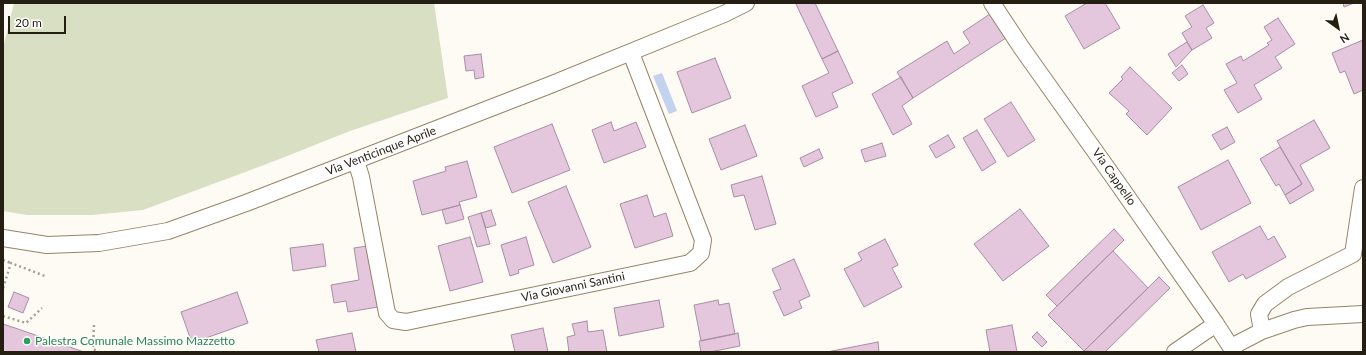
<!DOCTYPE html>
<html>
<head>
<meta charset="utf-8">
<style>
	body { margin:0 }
	#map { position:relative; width:1366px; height:355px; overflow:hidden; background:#fefaf4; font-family:Lato,sans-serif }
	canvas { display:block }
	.frame { position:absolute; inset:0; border:4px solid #251f13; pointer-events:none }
	.north { position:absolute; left:1318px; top:8px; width:40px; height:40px; -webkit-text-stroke:3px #fff; paint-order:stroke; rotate:147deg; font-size:11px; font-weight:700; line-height:16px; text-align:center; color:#251f13 }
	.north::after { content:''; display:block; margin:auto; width:14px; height:18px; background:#251f13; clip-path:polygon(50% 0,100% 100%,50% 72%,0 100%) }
	.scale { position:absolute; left:8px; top:16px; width:58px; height:18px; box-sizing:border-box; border:2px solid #251f13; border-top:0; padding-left:5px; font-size:12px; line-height:14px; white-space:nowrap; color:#251f13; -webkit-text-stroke:3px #fff; paint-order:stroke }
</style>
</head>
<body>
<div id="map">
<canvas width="1366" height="355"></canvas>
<div class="frame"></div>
<div class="north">N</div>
<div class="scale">20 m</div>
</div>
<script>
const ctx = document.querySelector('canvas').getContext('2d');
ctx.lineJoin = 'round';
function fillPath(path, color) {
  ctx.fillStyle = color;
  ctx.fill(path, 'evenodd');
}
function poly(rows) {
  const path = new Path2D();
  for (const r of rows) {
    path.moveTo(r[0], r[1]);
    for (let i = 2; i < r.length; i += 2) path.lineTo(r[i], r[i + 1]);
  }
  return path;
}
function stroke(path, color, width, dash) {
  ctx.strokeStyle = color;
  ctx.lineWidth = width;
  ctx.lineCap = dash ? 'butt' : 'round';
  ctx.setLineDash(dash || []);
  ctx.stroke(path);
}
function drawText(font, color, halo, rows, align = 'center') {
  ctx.font = font + ' Lato,sans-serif';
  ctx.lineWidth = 3;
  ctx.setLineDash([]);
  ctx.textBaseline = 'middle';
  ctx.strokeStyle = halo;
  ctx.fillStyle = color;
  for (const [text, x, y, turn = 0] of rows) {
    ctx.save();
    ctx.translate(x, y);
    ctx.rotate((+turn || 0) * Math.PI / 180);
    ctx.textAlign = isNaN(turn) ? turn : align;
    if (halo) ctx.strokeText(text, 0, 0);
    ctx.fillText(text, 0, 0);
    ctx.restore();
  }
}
const green = poly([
	[14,3,434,3,448,98,350,131,272,162,143,210,92,215,27,215,3,211,3,48]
]);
const water = poly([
	[662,73,677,111,669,114,653,76]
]);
const building = poly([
	[798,3,815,3,838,51,822,59,796,4,798,3],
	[1087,3,1105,3,1120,28,1084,49,1065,16,1087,3],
	[1343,3,1354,3,1344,7,1343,3],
	[1203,5,1214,23,1206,28,1212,38,1192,50,1182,33,1192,27,1185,16,1203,5],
	[990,14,1006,38,913,98,897,72,947,41,954,54,970,43,963,32,990,14],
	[1278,18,1295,44,1275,57,1282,68,1254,85,1262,99,1238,113,1224,90,1237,83,1226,64,1241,56,1243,61,1269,45,1267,43,1272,40,1264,27,1278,18],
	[1363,40,1363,90,1354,94,1345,71,1340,73,1332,53,1363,40],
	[1187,42,1192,50,1176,67,1168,54,1187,42],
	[838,51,853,83,832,93,838,107,816,117,802,86,829,73,822,59,838,51],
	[481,54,484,77,475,79,474,70,466,71,464,56,481,54],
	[715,58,731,98,692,113,677,72,715,58],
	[1182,65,1188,74,1179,81,1172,73,1182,65],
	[1130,67,1172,108,1147,135,1126,114,1129,111,1109,93,1123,79,1121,77,1130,67],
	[901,77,913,98,902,106,912,124,893,135,872,94,901,77],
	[1011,102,1035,140,1008,157,984,119,1011,102],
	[1314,120,1330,148,1300,165,1314,190,1290,204,1285,195,1302,184,1277,141,1314,120],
	[611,122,614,131,636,122,646,147,604,163,592,130,611,122],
	[552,124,570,170,512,193,494,147,552,124],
	[745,125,757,156,721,170,709,139,745,125],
	[1227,127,1235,142,1221,150,1212,135,1227,127],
	[977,130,996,162,982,171,963,138,977,130],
	[948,135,955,147,936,158,929,146,948,135],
	[882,143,886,156,865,162,861,150,882,143],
	[1280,147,1302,184,1285,195,1279,184,1276,186,1260,159,1280,147],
	[819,149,823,158,804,167,800,158,819,149],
	[1228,160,1251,203,1201,230,1178,187,1228,160],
	[467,161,477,197,459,202,460,205,422,215,413,181,446,171,445,167,467,161],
	[762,176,776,224,755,230,744,195,734,197,731,185,762,176],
	[566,186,591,247,553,263,528,202,566,186],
	[647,195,654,217,666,213,673,236,635,248,620,204,647,195],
	[460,205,464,219,446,224,442,210,460,205],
	[1020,209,1049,246,1003,281,974,244,1020,209],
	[491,210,496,225,486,228,481,213,491,210],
	[481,213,490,244,477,247,468,217,481,213],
	[1260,226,1268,240,1274,236,1286,257,1246,279,1243,274,1229,282,1212,252,1260,226],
	[1114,229,1124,240,1057,306,1046,295,1114,229],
	[470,237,483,282,450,291,438,246,470,237],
	[526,237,534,265,518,270,519,273,510,276,501,245,526,237],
	[885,239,898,265,892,268,902,287,864,307,844,269,862,260,858,253,885,239],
	[323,244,326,266,293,271,290,248,323,244],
	[367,246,378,307,348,312,346,301,334,303,331,285,359,280,354,248,367,246],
	[1113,251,1148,288,1084,351,1048,315,1113,251],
	[794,259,810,296,799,301,802,308,784,316,773,292,781,289,772,269,794,259],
	[1159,277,1170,288,1105,352,1084,351,1159,277],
	[14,292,29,298,23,313,8,307,14,292],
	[237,292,248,323,192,343,181,312,237,292],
	[659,300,664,327,619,336,614,308,659,300],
	[718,300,719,305,729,303,735,334,701,341,694,305,718,300],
	[587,321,588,332,603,330,607,352,569,352,567,337,575,335,572,324,587,321],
	[3,324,18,329,84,352,3,352,3,324],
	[1012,325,1017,352,990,352,986,330,1012,325],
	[543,328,548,352,515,352,511,335,543,328],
	[1037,332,1047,342,1042,347,1032,337,1037,332],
	[352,333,356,352,319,352,316,340,352,333],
	[738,333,740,346,710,352,701,352,699,341,738,333],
	[878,342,879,352,827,352,878,342]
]);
const path = poly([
	[3,260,11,263],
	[3,288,11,263,45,276],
	[3,316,26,323,42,308],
	[94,325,93,349,99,352]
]);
const street = poly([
	[992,3,1021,47,1119,185,1216,324,1234,352],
	[356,161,361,177,387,313,393,320,406,322,690,263,701,253,703,240,631,53],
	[3,238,47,245,99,243,168,231,246,203,550,85,724,14,746,3],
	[1262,331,1259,314,1265,304,1288,287,1353,254,1363,188],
	[1231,347,1262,331,1294,320,1307,317,1363,314],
	[1175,352,1216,324]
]);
const markers = [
	[27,341,4,"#2e9e5b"]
];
const streetNames = [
	["Via Venticinque Aprile",381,151,-21],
	["Via Cappello",1114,177,55],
	["Via Giovanni Santini",573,287,-12]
];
const leisureNames = [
	["Palestra Comunale Massimo Mazzetto",35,341]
];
fillPath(green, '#d9dfc3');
fillPath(water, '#c2d2ef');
fillPath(building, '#e4c6dd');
stroke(building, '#aa8da3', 1);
stroke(street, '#958567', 18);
stroke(path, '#a39f96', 2.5, [2, 3]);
stroke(street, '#fff', 16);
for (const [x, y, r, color] of markers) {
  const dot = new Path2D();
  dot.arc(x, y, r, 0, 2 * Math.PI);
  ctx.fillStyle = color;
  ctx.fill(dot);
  stroke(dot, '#fff', 1.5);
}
drawText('12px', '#251f13', '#fff', streetNames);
drawText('12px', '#27864d', '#fff', leisureNames, 'left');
</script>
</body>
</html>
